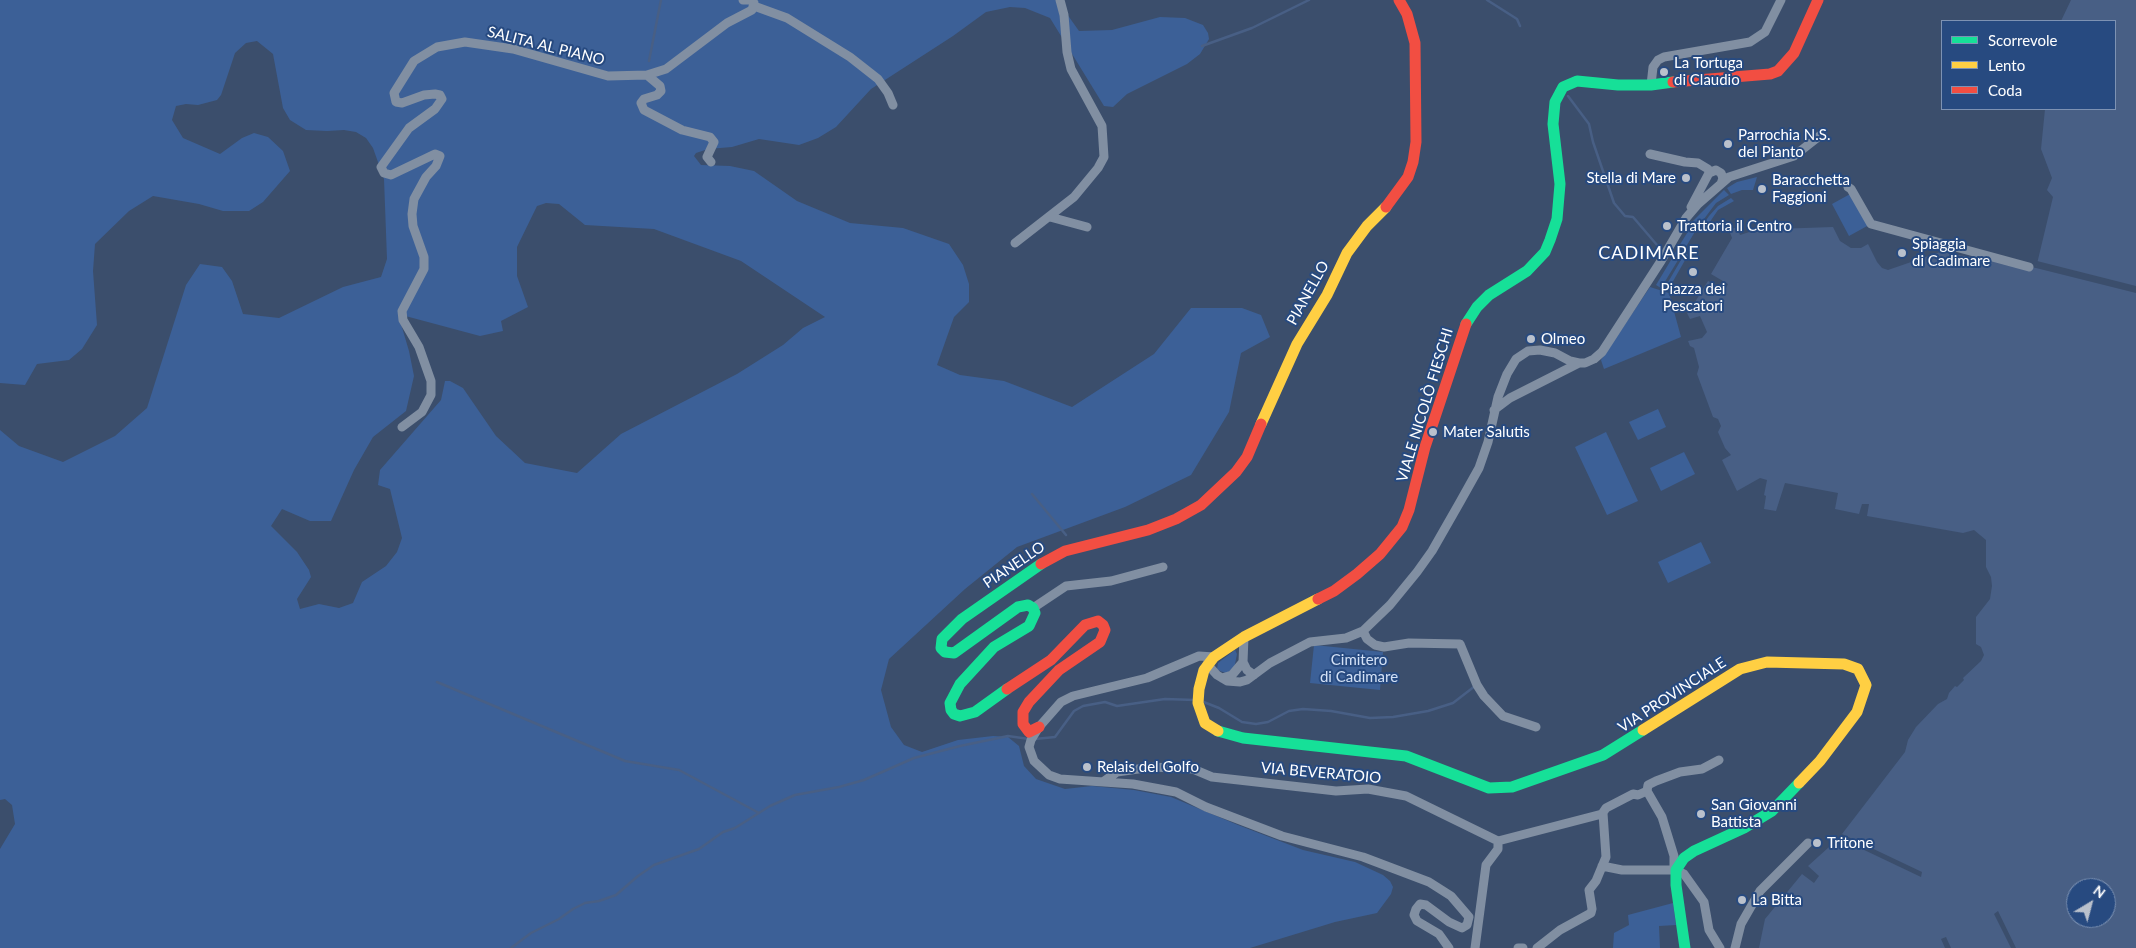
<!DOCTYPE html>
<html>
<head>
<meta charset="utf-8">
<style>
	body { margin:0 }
	#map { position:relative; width:2136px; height:948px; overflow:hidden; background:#3b4e6c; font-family:Lato,sans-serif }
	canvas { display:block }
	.legend { position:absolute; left:1941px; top:20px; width:175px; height:90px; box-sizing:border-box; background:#274a80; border:1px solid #7d92b3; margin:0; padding:6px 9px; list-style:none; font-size:15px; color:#fff }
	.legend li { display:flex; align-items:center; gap:10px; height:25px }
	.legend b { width:25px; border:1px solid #7d92b3 }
	.north { position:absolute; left:2066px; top:878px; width:50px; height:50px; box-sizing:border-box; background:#274a80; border:1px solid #7d92b3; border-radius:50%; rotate:37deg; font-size:14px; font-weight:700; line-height:20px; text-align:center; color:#fff }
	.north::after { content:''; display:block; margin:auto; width:18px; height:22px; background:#bac1cc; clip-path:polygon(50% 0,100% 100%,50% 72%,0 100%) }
</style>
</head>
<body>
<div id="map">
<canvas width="2136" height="948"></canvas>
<ul class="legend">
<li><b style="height:6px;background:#16e098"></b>Scorrevole</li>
<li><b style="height:6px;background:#ffcf43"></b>Lento</li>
<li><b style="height:6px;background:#f24e42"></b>Coda</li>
</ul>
<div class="north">N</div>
</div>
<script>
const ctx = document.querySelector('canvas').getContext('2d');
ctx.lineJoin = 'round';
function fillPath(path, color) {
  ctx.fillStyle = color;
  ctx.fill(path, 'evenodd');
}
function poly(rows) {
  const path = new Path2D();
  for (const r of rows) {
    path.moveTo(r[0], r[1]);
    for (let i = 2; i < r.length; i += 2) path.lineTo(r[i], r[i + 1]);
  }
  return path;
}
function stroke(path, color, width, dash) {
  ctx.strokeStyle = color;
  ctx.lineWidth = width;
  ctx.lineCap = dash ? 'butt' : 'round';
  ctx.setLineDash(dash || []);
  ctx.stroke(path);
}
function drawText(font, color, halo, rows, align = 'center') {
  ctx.font = font + ' Lato,sans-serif';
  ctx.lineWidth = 4;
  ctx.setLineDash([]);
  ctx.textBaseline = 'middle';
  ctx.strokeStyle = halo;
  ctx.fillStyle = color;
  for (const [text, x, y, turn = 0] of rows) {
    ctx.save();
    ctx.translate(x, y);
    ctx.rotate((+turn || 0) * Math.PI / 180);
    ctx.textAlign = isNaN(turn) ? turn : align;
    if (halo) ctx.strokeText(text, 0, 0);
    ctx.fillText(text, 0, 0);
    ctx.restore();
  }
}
const green = poly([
	[0,0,1057,0,1079,31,1112,30,1160,17,1185,18,1203,25,1208,33,1209,39,1200,54,1187,64,1127,94,1113,107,1104,106,1050,18,1025,8,1010,7,986,12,953,36,871,89,836,127,818,138,799,145,759,139,732,147,708,149,696,153,694,156,701,165,730,166,754,171,797,201,850,223,903,228,949,244,963,265,969,284,969,302,954,317,937,365,960,375,1004,381,1072,407,1154,354,1191,308,1242,308,1261,315,1270,337,1241,353,1229,412,1191,475,1125,507,1017,547,965,589,889,659,881,690,891,727,904,745,922,752,958,740,993,736,1008,737,1019,746,1024,766,1036,779,1065,789,1092,786,1134,790,1171,797,1238,825,1303,850,1355,862,1383,875,1390,881,1393,887,1391,894,1377,913,1335,922,1250,948,0,948,0,849,15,824,12,805,5,799,0,800,0,430,19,446,63,462,115,436,147,408,186,285,200,264,222,267,232,281,243,314,279,318,343,287,381,277,387,259,384,179,373,148,366,138,356,132,344,130,327,131,306,130,290,120,283,108,273,54,257,41,246,43,235,53,221,95,217,100,198,105,186,104,176,106,172,120,183,138,220,154,242,138,254,133,268,137,283,151,290,171,263,202,249,211,223,211,199,204,153,196,129,211,95,244,93,271,97,325,82,349,69,360,37,364,25,385,0,383],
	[546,203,559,204,585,225,654,229,741,261,825,317,803,328,783,345,737,374,621,434,577,473,525,463,496,436,463,388,450,381,445,381,441,400,380,470,378,485,390,489,402,538,397,552,386,566,362,582,353,603,339,608,319,604,300,609,297,599,311,577,309,570,297,552,271,526,282,509,310,521,331,521,354,470,373,437,406,411,414,376,409,351,398,314,480,336,503,331,501,321,528,307,517,276,517,247,537,206],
	[1757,177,1753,190,1742,190,1731,194,1727,188,1737,182],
	[1724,190,1729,195,1716,203,1698,227,1690,224],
	[1852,193,1869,225,1849,236,1832,204],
	[1731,198,1734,201,1718,210,1703,232,1700,229,1709,216,1718,206],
	[1689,230,1696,230,1684,250,1679,246],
	[1677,250,1683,252,1661,288,1656,285],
	[1685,253,1688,255,1668,290,1664,289],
	[1650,287,1669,293,1681,337,1604,369,1601,360],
	[1658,409,1666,427,1638,440,1629,422],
	[1606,432,1638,501,1607,515,1575,447],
	[1684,452,1695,474,1661,491,1650,468],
	[1701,542,1711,563,1668,583,1658,562],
	[1314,645,1383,652,1380,690,1310,683],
	[1235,650,1237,654,1234,669,1226,673,1220,671,1217,669,1218,663],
	[1673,903,1676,925,1659,926,1660,948,1613,948,1614,933,1629,925,1628,915]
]);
const water = poly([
	[2071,0,2136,0,2136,948,2016,948,1998,911,1994,914,2011,948,1951,948,1946,937,1941,939,1945,948,1759,948,1765,919,1802,874,1814,883,1819,876,1808,866,1839,838,1921,877,1922,872,1842,834,1905,752,1908,740,1916,727,1938,704,1947,699,1949,693,1955,686,1957,687,1964,680,1963,678,1981,661,1984,655,1981,647,1976,644,1976,617,1990,599,1992,586,1991,577,1986,567,1986,540,1974,530,1963,533,1867,516,1869,504,1862,504,1859,514,1835,509,1838,493,1785,483,1776,511,1764,509,1766,496,1764,495,1767,480,1760,478,1737,491,1722,460,1731,455,1725,448,1718,432,1721,426,1718,419,1713,417,1697,374,1699,367,1694,348,1690,346,1688,341,1702,338,1707,332,1700,316,1690,319,1687,313,1697,309,1695,302,1708,281,1725,290,1728,284,1711,274,1732,238,1729,230,1737,227,1740,235,1765,227,1775,229,1833,227,1840,241,1851,248,1861,248,1868,244,1877,262,1882,268,1888,270,1940,252,2036,268,2053,197,2047,190,2052,178,2041,149,2045,109,2115,109,2115,21,2061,21],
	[2076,888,2106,888,2106,918,2076,918]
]);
const pier = poly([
	[2037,261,2136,286,2136,293,2036,268]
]);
const stream = poly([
	[1487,0,1517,19,1520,26],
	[1202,46,1252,28,1309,0],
	[649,61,661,0],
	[1568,96,1589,124,1593,142,1614,203,1625,216,1633,217,1657,245],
	[1032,494,1066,535],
	[437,682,625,761,679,770,759,813],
	[1201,701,1219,708,1242,722,1256,724,1268,722,1289,711,1303,709,1331,711,1370,718,1393,717,1428,711,1453,703,1475,686],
	[1035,739,1055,737,1074,711,1083,706,1105,702,1117,706,1165,699,1195,700],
	[511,948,531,933,559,919,573,909,585,903,599,901,616,895,638,876,654,865,699,849,723,832,735,828,770,806,795,795,839,787,864,780,914,758,960,746,1008,736,1029,739]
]);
const street = poly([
	[754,6,787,18,850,57,878,79,888,93,893,105],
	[647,75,660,86,661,91,657,95,644,99,641,103,644,110,682,130,710,137,714,142,707,157,711,162],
	[1651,85,1653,67,1658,60,1664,57,1750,42,1765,32,1781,0],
	[1650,154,1685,162,1698,163,1708,169,1709,173],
	[1848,187,1851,189,1871,224,2029,267],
	[1691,207,1709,173,1716,170,1721,173,1723,178,1721,184],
	[1050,217,1087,227],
	[1015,243,1074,197,1098,168,1104,157,1102,126,1071,69,1067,52,1064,15,1060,0],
	[1494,410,1510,398,1579,363],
	[402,427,422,412,431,395,431,381,419,347,403,320,402,311,424,269,424,257,413,226,412,214,414,199,426,177,436,166,440,156,435,154,391,175,384,173,381,167,409,128,435,109,442,99,440,95,435,94,424,95,402,103,396,102,394,93,414,61,437,47,465,42,513,49,608,76,647,75,666,69,727,23,752,10,754,3,751,0,743,0],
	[1033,608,1066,586,1111,581,1163,567],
	[1363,631,1367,639,1375,645,1384,647,1409,643,1460,644,1477,685,1484,696,1503,716,1536,727],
	[1244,637,1243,662,1247,670,1254,675],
	[1214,657,1199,656,1147,678,1073,696,1061,702,1039,727,1031,740,1029,747,1034,761,1049,775,1060,779,1133,784,1176,792,1206,807,1282,836,1363,857,1429,882,1451,896,1469,917,1467,925,1462,928,1449,922,1426,905,1420,904,1416,909,1414,915,1417,921,1439,934,1449,948],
	[1207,664,1217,675,1227,681,1240,682,1247,680,1270,663,1310,642,1346,638,1363,631,1390,605,1417,572,1432,551,1460,502,1479,468,1488,442,1498,397,1507,374,1516,359,1528,351,1540,350,1555,353,1570,361,1579,363,1585,363,1594,359,1602,352,1661,261,1686,218,1698,204,1729,177,1794,156,1822,134],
	[1222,678,1232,675,1243,662],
	[1103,782,1117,772,1152,767,1193,769,1212,777,1336,791,1368,789,1406,796,1498,841,1602,814,1606,808,1633,794,1638,795,1647,791,1648,785,1656,781,1680,772,1702,769,1719,760],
	[1647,791,1662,817,1674,856,1674,866,1676,870],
	[1602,866,1622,870,1676,870],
	[1676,870,1684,874,1704,902,1709,930,1720,948],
	[1475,948,1486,865,1498,849,1498,841],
	[1518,948,1523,948],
	[1537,948,1560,930,1591,913,1592,909,1589,890,1596,881,1606,857,1603,813],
	[1735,948,1741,924,1760,891,1808,843]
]);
const fast = poly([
	[1466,324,1477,307,1489,295,1527,271,1545,252,1550,240,1557,219,1560,184,1553,124,1555,102,1563,87,1577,81,1618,85,1651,85,1673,82],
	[1007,689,975,712,960,716,954,714,951,710,950,703,960,684,994,647,1029,626,1035,613,1033,608,1028,605,1018,607,954,653,945,652,941,648,942,639,962,619,1041,564],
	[1218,731,1243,738,1406,756,1489,788,1512,787,1603,755,1643,730],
	[1685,948,1676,885,1676,870,1684,858,1694,851,1744,828,1772,811,1799,783]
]);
const slow = poly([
	[1261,424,1297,344,1327,295,1347,253,1367,226,1386,207],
	[1643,730,1740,669,1767,662,1844,664,1858,669,1866,685,1857,712,1820,761,1799,783],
	[1218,731,1205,723,1198,703,1199,689,1204,670,1214,657,1244,637,1318,599]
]);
const jam = poly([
	[1673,82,1770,74,1778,71,1794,53,1818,0],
	[1386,207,1408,177,1413,162,1416,142,1415,43,1407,14,1399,0],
	[1041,564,1065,551,1148,530,1176,519,1201,505,1236,472,1247,457,1261,424],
	[1318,599,1334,591,1357,574,1380,554,1402,527,1409,510,1425,447,1466,324],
	[1007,689,1051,660,1085,625,1098,621,1103,625,1105,630,1100,642,1059,670,1029,702,1023,712,1023,724,1029,732,1039,727]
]);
const markers = [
	[1664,72,5,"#bac1cc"],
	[1728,144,5,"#bac1cc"],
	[1686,178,5,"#bac1cc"],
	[1762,189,5,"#bac1cc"],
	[1667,226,5,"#bac1cc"],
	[1902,253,5,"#bac1cc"],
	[1693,272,5,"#bac1cc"],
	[1531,339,5,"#bac1cc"],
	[1433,432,5,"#bac1cc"],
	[1087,767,5,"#bac1cc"],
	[1701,814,5,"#bac1cc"],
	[1817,843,5,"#bac1cc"],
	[1742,900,5,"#bac1cc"]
];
const streetNames = [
	["SALITA AL PIANO",546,46,14],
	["PIANELLO",1308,293,-61],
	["VIALE NICOLÒ FIESCHI",1425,405,-73],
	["PIANELLO",1014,565,-34],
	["VIA PROVINCIALE",1672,695,-33],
	["VIA BEVERATOIO",1321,773,5]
];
const poiNames = [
	["La Tortuga",1674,63],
	["di Claudio",1674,80],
	["Parrochia N.S.",1738,135],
	["del Pianto",1738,152],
	["Stella di Mare",1676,178,"right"],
	["Baracchetta",1772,180],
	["Faggioni",1772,197],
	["Trattoria il Centro",1677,226],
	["Spiaggia",1912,244],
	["di Cadimare",1912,261],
	["Piazza dei",1693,289,"center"],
	["Pescatori",1693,306,"center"],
	["Olmeo",1541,339],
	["Mater Salutis",1443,432],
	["Relais del Golfo",1097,767],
	["San Giovanni",1711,805],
	["Battista",1711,822],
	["Tritone",1827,843],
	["La Bitta",1752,900]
];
const parkNames = [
	["Cimitero",1359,660],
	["di Cadimare",1359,677]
];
const quarterNames = [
	["CADIMARE",1649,253]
];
fillPath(green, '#3c6097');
fillPath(water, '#485f85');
fillPath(pier, '#3b4e6c');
stroke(stream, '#485f85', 2.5);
stroke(street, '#818fa2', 9);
stroke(fast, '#16e098', 11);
stroke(slow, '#ffcf43', 11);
stroke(jam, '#f24e42', 11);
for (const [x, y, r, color] of markers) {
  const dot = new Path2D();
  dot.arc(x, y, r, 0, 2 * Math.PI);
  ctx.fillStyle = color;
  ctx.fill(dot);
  stroke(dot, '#274a80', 2);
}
drawText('15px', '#fff', '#274a80', streetNames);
drawText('15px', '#fff', '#274a80', poiNames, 'left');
drawText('15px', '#d2e0f5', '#274a80', parkNames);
ctx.letterSpacing = '1px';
drawText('18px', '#fff', '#274a80', quarterNames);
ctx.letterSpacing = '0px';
</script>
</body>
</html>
